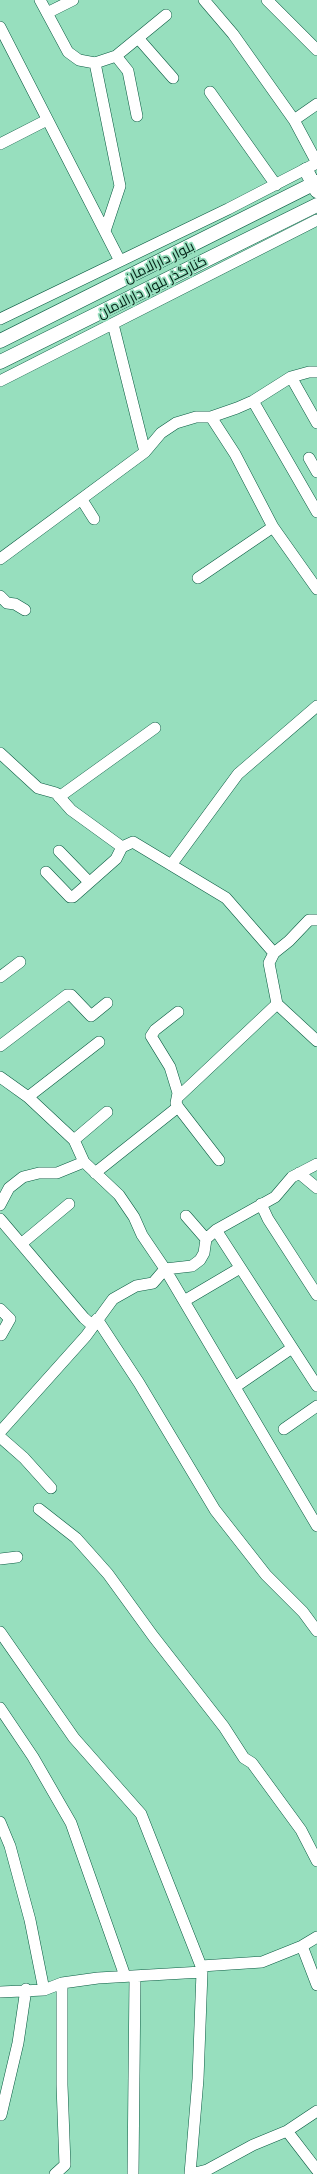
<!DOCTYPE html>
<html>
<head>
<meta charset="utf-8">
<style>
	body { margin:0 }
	canvas { display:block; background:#97dfbe }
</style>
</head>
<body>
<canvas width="317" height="2174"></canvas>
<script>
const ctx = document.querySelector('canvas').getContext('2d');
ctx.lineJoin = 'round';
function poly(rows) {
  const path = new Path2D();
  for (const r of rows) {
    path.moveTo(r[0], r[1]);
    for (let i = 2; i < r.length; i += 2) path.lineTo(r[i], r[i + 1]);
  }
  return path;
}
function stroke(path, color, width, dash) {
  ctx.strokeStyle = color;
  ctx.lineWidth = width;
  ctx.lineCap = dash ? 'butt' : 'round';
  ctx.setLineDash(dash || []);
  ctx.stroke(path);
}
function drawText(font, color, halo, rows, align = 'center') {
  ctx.font = font + ' Ubuntu,Cairo,sans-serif';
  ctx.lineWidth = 3.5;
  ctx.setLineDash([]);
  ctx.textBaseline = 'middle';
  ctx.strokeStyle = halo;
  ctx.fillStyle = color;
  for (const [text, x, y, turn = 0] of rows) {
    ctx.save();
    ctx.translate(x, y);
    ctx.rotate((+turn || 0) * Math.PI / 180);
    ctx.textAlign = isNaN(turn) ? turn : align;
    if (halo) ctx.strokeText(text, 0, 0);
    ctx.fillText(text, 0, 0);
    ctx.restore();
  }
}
const minor = poly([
	[40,0,68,52,79,60,95,63,116,56,166,15],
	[204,0,233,34,294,120,317,163],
	[267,0,317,50],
	[47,13,73,0],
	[0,27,120,261],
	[138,38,173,78],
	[116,56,128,71,137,116],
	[95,63,120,186,105,231],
	[210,92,276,185],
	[294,120,317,104],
	[0,144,47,120],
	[0,319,228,209,317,163],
	[113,324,145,452],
	[291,377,317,423],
	[0,381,317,220],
	[253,401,317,512],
	[211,417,235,454,273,527,317,589],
	[309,458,317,472],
	[82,500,94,519],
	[0,559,145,452,161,433,176,423,196,417,211,417,237,408,253,401,291,377,309,372,317,372],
	[198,578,273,527],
	[0,596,7,603,15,604,25,610],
	[0,753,38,788,56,793,71,810,122,847,133,842,226,898,274,953],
	[59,797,155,728],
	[59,851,89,882],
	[171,865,238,774,317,706],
	[46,872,70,897,73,897,116,859,122,847],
	[0,977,20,962],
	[277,1004,317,1041],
	[0,1046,67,995,71,995,91,1016,107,1003],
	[0,1077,28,1097,74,1140,84,1162,119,1195,134,1217,142,1235,165,1269,317,1526],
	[28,1097,99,1042],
	[177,1098,178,1093,170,1067,151,1036,155,1030,178,1012],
	[74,1140,107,1112],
	[219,1160,178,1107,176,1103,177,1098,277,1004,269,963,274,953,289,941,309,920,317,920],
	[95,1173,178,1107],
	[299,1173,317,1188],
	[261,1204,268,1219,317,1295],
	[0,1205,9,1188,23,1177,39,1173,57,1173,84,1162],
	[186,1216,206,1239],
	[0,1219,84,1318,92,1325,97,1319,139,1383,215,1510,266,1575,303,1612,317,1631],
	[216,1230,317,1386],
	[21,1244,69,1204],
	[184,1301,240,1268],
	[0,1309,10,1319,1,1335],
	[235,1387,292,1348],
	[284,1429,317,1406],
	[0,1432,86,1336,113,1299,136,1286,153,1283,165,1269,192,1266,200,1260,204,1253,206,1239,216,1230,275,1197,292,1177,317,1164],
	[0,1437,24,1458,51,1488],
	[39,1509,76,1538,108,1574,153,1636,224,1727,244,1758,252,1763,301,1830,317,1861],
	[0,1559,17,1557],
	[0,1632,74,1738,141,1814,201,1966],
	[0,1708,33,1757,71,1823,125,1976],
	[0,1822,10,1846,30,1920,44,1990],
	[302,1946,317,1985],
	[0,1992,44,1990,62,1983,98,1978,202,1972,201,1966,262,1962,302,1946,317,1937],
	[1,2115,18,2043,26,1989],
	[287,2131,317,2170],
	[55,2174,65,2165,62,2085,62,1983],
	[133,2174,135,1977],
	[190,2174,198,2079,202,1972],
	[191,2174,207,2170,253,2145,287,2131,317,2111]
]);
const major = poly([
	[306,170,317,191],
	[0,341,317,182],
	[0,362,317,205]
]);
const streetNames = [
	["بلوار دارالامان",159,262,-26],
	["کنارگذر بلوار دارالامان",152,287,-27]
];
stroke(minor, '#095b41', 12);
stroke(major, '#095b41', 15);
stroke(minor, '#fff', 11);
stroke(major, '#fff', 14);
drawText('14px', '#032116', '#97dfbe', streetNames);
</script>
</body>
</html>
